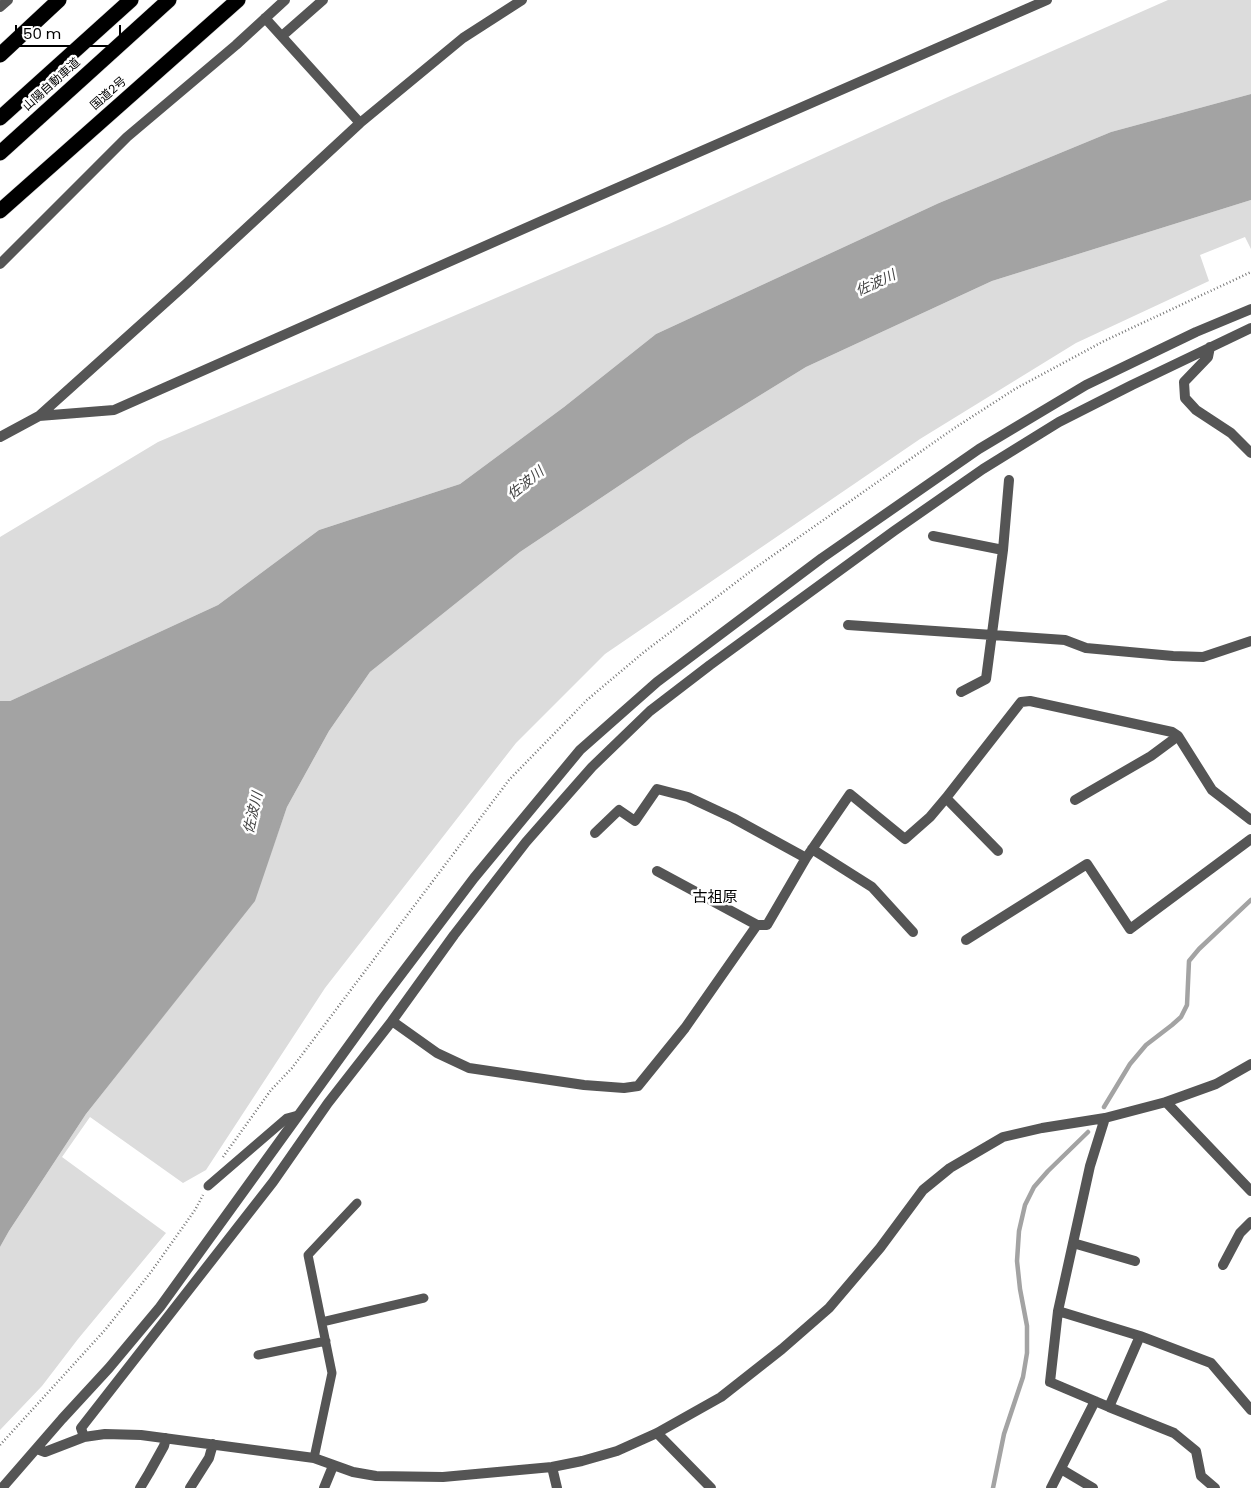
<!DOCTYPE html>
<html>
<head>
<meta charset="utf-8">
<style>
	body { margin:0 }
	#map { position:relative; width:1251px; height:1488px; overflow:hidden; background:#fff; font-family:Poppins,sans-serif }
	canvas { display:block }
	.scale { position:absolute; left:15px; top:25px; width:106px; height:22px; box-sizing:border-box; border:2px solid #000; border-top:0; padding-left:6px; font-size:15px; line-height:18px; white-space:nowrap; color:#000; -webkit-text-stroke:4px #fff; paint-order:stroke }
</style>
</head>
<body>
<div id="map">
<canvas width="1251" height="1488"></canvas>
<div class="scale">50 m</div>
</div>
<script>
const ctx = document.querySelector('canvas').getContext('2d');
ctx.lineJoin = 'round';
function fillPath(path, color) {
  ctx.fillStyle = color;
  ctx.fill(path, 'evenodd');
}
function poly(rows) {
  const path = new Path2D();
  for (const r of rows) {
    path.moveTo(r[0], r[1]);
    for (let i = 2; i < r.length; i += 2) path.lineTo(r[i], r[i + 1]);
  }
  return path;
}
function stroke(path, color, width, dash) {
  ctx.strokeStyle = color;
  ctx.lineWidth = width;
  ctx.lineCap = dash ? 'butt' : 'round';
  ctx.setLineDash(dash || []);
  ctx.stroke(path);
}
function drawText(font, color, halo, rows, align = 'center') {
  ctx.font = font + ' Poppins,"Noto Sans JP",sans-serif';
  ctx.lineWidth = 5;
  ctx.setLineDash([]);
  ctx.textBaseline = 'middle';
  ctx.strokeStyle = halo;
  ctx.fillStyle = color;
  for (const [text, x, y, turn = 0] of rows) {
    ctx.save();
    ctx.translate(x, y);
    ctx.rotate((+turn || 0) * Math.PI / 180);
    ctx.textAlign = isNaN(turn) ? turn : align;
    if (halo) ctx.strokeText(text, 0, 0);
    ctx.fillText(text, 0, 0);
    ctx.restore();
  }
}
const green = poly([
	[1168,0,1251,0,1251,94,1111,132,939,203,656,334,564,407,460,484,319,530,218,605,10,701,0,701,0,537,158,442,667,225,948,97],
	[1251,200,1251,249,1245,237,1200,255,1209,281,1076,343,920,439,605,654,516,743,325,988,206,1170,183,1183,90,1117,62,1157,166,1233,78,1339,42,1386,0,1430,0,1247,9,1231,86,1114,254,901,287,807,329,731,370,672,520,552,689,439,806,367,992,281]
]);
const water = poly([
	[1251,94,1251,200,992,281,806,367,689,439,520,552,370,672,329,731,287,807,255,901,86,1114,9,1231,0,1247,0,701,10,701,218,605,319,530,460,484,564,407,656,334,939,203,1111,132]
]);
const stream = poly([
	[1104,1107,1130,1064,1146,1045,1172,1025,1181,1017,1187,1005,1189,961,1199,949,1251,900],
	[993,1488,1004,1434,1023,1377,1027,1353,1027,1326,1020,1289,1017,1261,1019,1231,1025,1205,1034,1187,1048,1171,1088,1132]
]);
const path = poly([
	[223,1157,271,1090,292,1068,509,780,587,700,644,652,755,568,953,429,1015,389,1104,341,1251,272],
	[0,1445,105,1330,151,1272,195,1210,203,1195]
]);
const lane = poly([
	[208,1186,287,1118,298,1115],
	[322,1322,424,1298],
	[258,1355,326,1341],
	[314,1458,332,1373,308,1255,357,1203]
]);
const street = poly([
	[0,7,8,0],
	[265,18,360,123],
	[282,36,323,0],
	[0,264,127,137,236,45,285,0],
	[1210,347,1208,357,1184,382,1185,398,1196,410,1231,433,1251,453],
	[39,416,114,410,546,219,1047,0],
	[0,437,39,416,186,284,360,123,463,38,522,0],
	[933,536,1003,550],
	[848,625,1065,640,1086,648,1173,656,1203,657,1251,641],
	[961,692,986,679,1003,550,1009,480],
	[946,798,998,851],
	[1075,800,1151,756,1178,736],
	[595,833,619,810,635,821,657,789,688,797,733,818,806,858],
	[812,849,872,887,913,932],
	[657,871,757,925,767,925,806,858,850,794,905,839,930,817,946,798,1021,702,1030,701,1172,732,1178,736,1212,790,1251,820],
	[966,940,1087,864,1130,929,1251,839],
	[392,1021,437,1053,469,1068,584,1085,624,1088,638,1086,685,1028,757,925],
	[1166,1102,1251,1191],
	[1073,1243,1135,1261],
	[1223,1265,1240,1233,1251,1222],
	[1058,1311,1140,1336,1109,1407,1050,1382,1058,1311,1090,1166,1105,1118],
	[1140,1336,1211,1363,1251,1410],
	[1109,1407,1174,1433,1196,1451,1201,1476,1215,1488],
	[657,1433,711,1488],
	[84,1437,81,1428,273,1182,328,1103,392,1021,454,935,526,842,592,767,650,711,710,665,894,531,983,469,1059,422,1132,385,1251,328],
	[37,1449,45,1452,84,1437,105,1434,141,1435,314,1458,353,1472,376,1476,443,1477,552,1467,582,1461,617,1451,657,1433,721,1397,782,1349,829,1308,880,1248,923,1190,950,1168,1003,1137,1042,1128,1105,1118,1166,1102,1216,1084,1251,1064],
	[552,1467,557,1488],
	[1061,1469,1093,1488],
	[2,1488,62,1419,109,1368,160,1307,381,1001,474,878,580,750,657,682,822,558,979,449,1086,385,1196,332,1251,309],
	[140,1488,149,1473,164,1446,166,1438],
	[190,1488,209,1458,213,1444],
	[324,1488,333,1466],
	[1051,1488,1095,1401]
]);
const highway = poly([
	[0,55,59,0],
	[0,118,131,0],
	[0,153,169,0],
	[0,211,238,0]
]);
const streetNames = [
	["山陽自動車道",52,85,-42],
	["国道2号",109,94,-41]
];
const waterNames = [
	["佐波川",876,284,-25],
	["佐波川",526,484,-39],
	["佐波川",254,813,-77]
];
const quarterNames = [
	["古祖原",715,898]
];
fillPath(green, '#dcdcdc');
fillPath(water, '#a3a3a3');
stroke(stream, '#a3a3a3', 4.5);
stroke(highway, '#dbdbdb', 16);
stroke(path, '#777', 2.5, [1, 2.5]);
stroke(lane, '#555', 9);
stroke(street, '#555', 10);
stroke(highway, '#000', 15);
drawText('12px', '#000', '#fff', streetNames);
drawText('italic 14px', '#444', '#fff', waterNames);
drawText('15px', '#000', '#fff', quarterNames);
</script>
</body>
</html>
